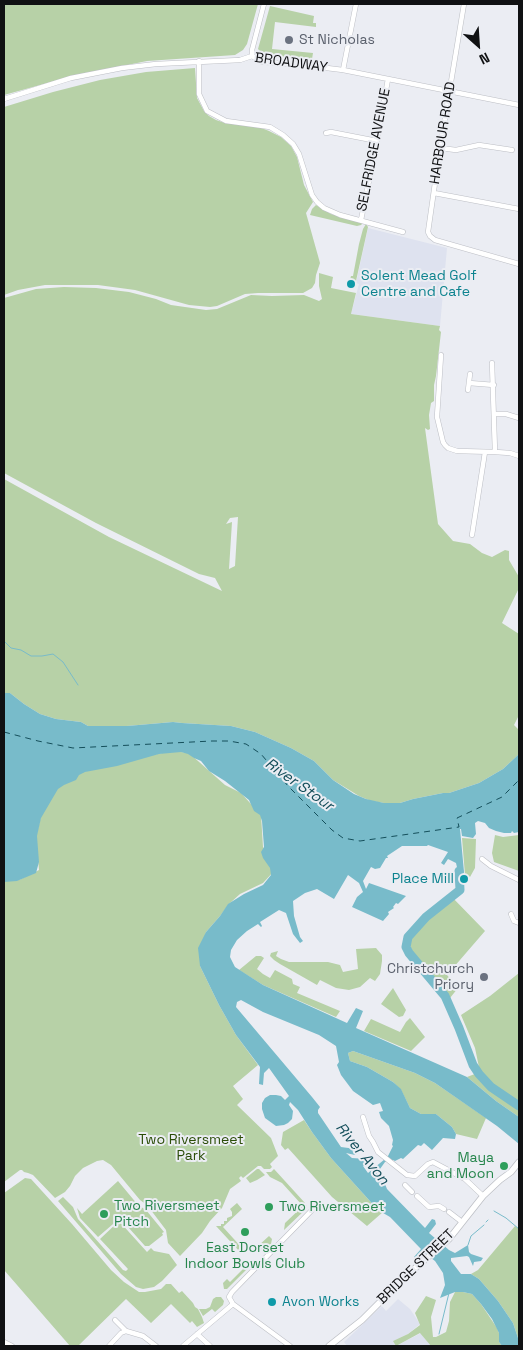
<!DOCTYPE html>
<html>
<head>
<meta charset="utf-8">
<style>
	body { margin:0 }
	#map { position:relative; width:523px; height:1350px; overflow:hidden; background:#ebedf3; font-family:"Space Grotesk",sans-serif }
	canvas { display:block }
	.frame { position:absolute; inset:0; border:5px solid #101113; pointer-events:none }
	.north { position:absolute; left:453px; top:20px; width:50px; height:50px; -webkit-text-stroke:4px #ebedf3; paint-order:stroke; rotate:154deg; font-size:14px; font-weight:700; line-height:20px; text-align:center; color:#101113 }
	.north::after { content:''; display:block; margin:auto; width:18px; height:22px; background:#101113; clip-path:polygon(50% 0,100% 100%,50% 72%,0 100%) }
</style>
</head>
<body>
<div id="map">
<canvas width="523" height="1350"></canvas>
<div class="frame"></div>
<div class="north">N</div>
</div>
<script>
const ctx = document.querySelector('canvas').getContext('2d');
ctx.lineJoin = 'round';
function fillPath(path, color) {
  ctx.fillStyle = color;
  ctx.fill(path, 'evenodd');
}
function poly(rows) {
  const path = new Path2D();
  for (const r of rows) {
    path.moveTo(r[0], r[1]);
    for (let i = 2; i < r.length; i += 2) path.lineTo(r[i], r[i + 1]);
  }
  return path;
}
function stroke(path, color, width, dash) {
  ctx.strokeStyle = color;
  ctx.lineWidth = width;
  ctx.lineCap = dash ? 'butt' : 'round';
  ctx.setLineDash(dash || []);
  ctx.stroke(path);
}
function drawText(font, color, halo, rows, align = 'center') {
  ctx.font = font + ' "Space Grotesk",sans-serif';
  ctx.lineWidth = 4;
  ctx.setLineDash([]);
  ctx.textBaseline = 'middle';
  ctx.strokeStyle = halo;
  ctx.fillStyle = color;
  for (const [text, x, y, turn = 0] of rows) {
    ctx.save();
    ctx.translate(x, y);
    ctx.rotate((+turn || 0) * Math.PI / 180);
    ctx.textAlign = isNaN(turn) ? turn : align;
    if (halo) ctx.strokeText(text, 0, 0);
    ctx.fillText(text, 0, 0);
    ctx.restore();
  }
}
const built = poly([
	[368,228,447,248,440,326,351,314,359,284,356,283],
	[398,1299,410,1309,420,1324,408,1334,394,1341,396,1346,421,1333,431,1346,347,1346,344,1342,382,1306,386,1311]
]);
const green = poly([
	[4,4,258,4,247,44,243,50,235,55,147,61,73,76,4,95],
	[270,6,314,16,313,23,316,23,316,27,275,22,272,49,313,53,312,59,264,55,258,49],
	[195,68,197,98,204,111,209,116,216,120,225,123,259,127,269,131,281,137,291,146,297,157,304,185,313,202,306,213,320,263,316,275,315,283,312,288,303,293,258,293,245,294,217,306,210,307,189,305,135,290,98,285,45,285,18,290,4,295,4,107,53,92,100,80,146,72],
	[316,205,331,214,363,223,361,225,357,226,310,215,312,209],
	[366,224,368,227,356,281,350,280,351,276,353,276,359,244,363,229],
	[319,273,333,277,331,288,356,293,351,314,440,326,439,330,441,332,436,376,434,385,434,401,431,403,429,415,430,429,428,430,425,428,438,524,453,541,470,544,482,553,492,557,505,550,509,551,509,560,519,577,519,588,502,623,519,634,519,715,514,725,519,730,519,754,503,769,479,783,449,793,443,793,413,799,400,803,384,803,371,801,359,796,333,780,314,761,291,748,255,732,231,726,182,723,173,722,127,726,88,726,81,722,56,719,40,714,24,704,10,693,4,693,4,479,109,537,222,591,215,578,199,574,96,523,4,473,4,298,36,289,64,287,96,288,129,292,156,299,171,305,206,310,217,309,251,295,272,296,304,295,319,301,322,299,319,286],
	[238,517,235,566,229,569,232,522,226,524,230,518],
	[173,751,189,753,225,785,241,793,261,815,263,847,275,870,263,883,240,894,229,904,220,916,206,932,200,966,219,1005,236,1035,258,1065,233,1086,243,1099,237,1105,271,1138,278,1156,270,1164,272,1167,270,1169,264,1169,261,1166,258,1166,243,1178,241,1176,239,1178,241,1181,230,1189,222,1208,210,1221,202,1233,180,1256,168,1243,166,1230,147,1205,140,1200,111,1165,103,1160,97,1161,83,1168,75,1176,70,1186,65,1192,55,1198,33,1175,28,1173,24,1172,22,1170,20,1170,4,1182,4,881,19,880,39,870,36,837,41,816,52,791,79,773,141,757],
	[495,835,503,837,519,835,519,871,494,862,492,853],
	[462,838,476,839,475,868,470,877,465,875],
	[450,895,485,931,447,975,458,988,450,998,413,954,409,942,424,922],
	[376,948,382,955,382,961,380,974,375,981,370,978,360,987,349,990,336,988,320,980,317,985,280,964,274,960,270,956,271,953,278,951,276,956,281,959,289,962,328,962,340,965,343,972,358,969,356,949],
	[256,956,261,956,264,958,257,969,263,974,270,978,275,970,292,979,293,984,300,987,297,993,340,1011,336,1017,263,985,239,970],
	[519,973,519,1117,496,1101,467,1077,480,1072,475,1048,461,1015,490,996],
	[393,988,406,1010,403,1016,399,1017,381,1004],
	[410,1018,425,1037,411,1051,364,1031,371,1019,400,1032,406,1022],
	[353,1051,415,1073,435,1083,470,1107,486,1118,477,1139,456,1134,452,1127,436,1114,421,1114,410,1108,401,1090,393,1082,367,1067,350,1061,348,1053],
	[304,1120,312,1132,331,1158,378,1210,383,1212,367,1226,332,1197,288,1148,285,1150,281,1145,283,1132],
	[257,1169,259,1169,265,1175,257,1180,250,1183,246,1178],
	[274,1169,305,1203,302,1205,282,1183,270,1177,266,1172,271,1172],
	[25,1178,31,1179,72,1224,111,1270,124,1282,139,1292,145,1292,161,1289,166,1284,171,1284,179,1293,182,1291,193,1303,195,1307,198,1309,202,1317,204,1323,197,1327,192,1321,190,1323,171,1304,151,1323,126,1299,78,1346,70,1346,4,1270,4,1193],
	[118,1181,138,1205,146,1210,164,1232,162,1233,163,1235,149,1246,145,1246,120,1218,98,1237,80,1218,77,1208,82,1214],
	[63,1197,73,1207,78,1219,123,1270,126,1271,128,1269,100,1239,119,1221,147,1252,151,1248,154,1251,169,1254,177,1265,162,1281,154,1287,143,1289,136,1287,121,1274,58,1201],
	[237,1203,242,1209,223,1227,243,1249,240,1252,216,1226,221,1226,221,1224,224,1224,224,1221,227,1221,227,1218,232,1216,232,1212,230,1209],
	[305,1204,307,1206,306,1209,284,1230,285,1223],
	[515,1226,519,1229,519,1341,513,1323,498,1301,479,1279,471,1274,478,1270],
	[269,1236,272,1239,271,1244,263,1252,258,1246],
	[245,1267,247,1269,227,1289,224,1289,223,1283,227,1279,230,1282],
	[455,1292,463,1292,472,1294,481,1304,497,1328,499,1333,499,1342,502,1346,431,1346,420,1333,396,1346,393,1341,408,1334,420,1325,415,1313,426,1296,436,1300,431,1317,433,1337,436,1337,446,1332,449,1321,450,1302],
	[221,1297,224,1301,223,1305,215,1312,212,1309,203,1316,199,1309,206,1309,210,1307,213,1299,216,1297]
]);
const water = poly([
	[4,693,10,693,24,704,40,714,56,719,81,722,88,726,127,726,173,722,182,723,231,726,255,732,291,748,314,761,333,780,354,794,366,799,384,803,400,803,413,799,443,793,449,793,479,783,503,769,519,754,519,832,514,833,512,831,511,833,504,833,496,831,489,828,485,823,478,821,475,823,476,834,473,838,462,836,461,829,460,829,464,872,463,877,462,877,460,871,461,881,458,881,459,876,456,863,448,859,444,865,441,863,448,852,428,845,427,846,402,846,387,856,388,858,386,858,380,868,375,869,371,867,363,881,366,889,369,883,406,896,398,904,396,903,393,907,394,908,388,912,389,914,383,921,352,907,357,897,363,892,359,883,348,875,334,899,317,889,305,893,293,901,294,916,300,937,303,941,300,943,293,934,286,913,279,910,260,922,262,926,261,927,258,924,247,931,237,940,231,950,230,957,235,967,263,985,347,1023,356,1008,363,1011,356,1028,467,1077,496,1101,519,1117,519,1144,497,1126,435,1083,415,1073,353,1051,348,1053,350,1061,367,1067,393,1082,401,1089,410,1108,421,1114,436,1114,452,1127,456,1134,455,1139,443,1138,432,1150,424,1143,421,1146,418,1145,403,1159,401,1158,395,1161,393,1160,385,1162,375,1176,385,1184,387,1189,425,1228,432,1219,435,1220,436,1224,429,1233,449,1250,455,1253,468,1245,469,1252,471,1254,483,1258,481,1261,474,1262,473,1266,469,1257,467,1256,451,1258,451,1261,461,1274,471,1274,479,1279,498,1301,513,1323,519,1341,519,1346,502,1346,499,1342,499,1333,492,1319,481,1304,472,1294,463,1292,455,1292,440,1298,445,1285,443,1273,435,1261,427,1255,416,1260,414,1257,421,1249,390,1217,378,1210,331,1158,312,1132,298,1110,290,1102,289,1105,293,1111,292,1119,288,1123,284,1125,276,1126,265,1118,262,1109,262,1103,265,1098,270,1095,276,1095,281,1096,285,1100,289,1096,269,1068,264,1073,263,1085,259,1084,260,1067,236,1035,219,1005,200,966,198,948,206,932,220,916,228,904,244,894,263,885,271,875,270,868,263,858,261,852,264,847,262,821,260,815,254,811,249,800,225,781,209,771,201,761,194,758,188,754,181,752,159,754,117,766,85,772,79,775,76,780,64,785,58,789,41,818,37,836,39,862,36,873,17,881,4,882],
	[241,1000,263,1012,319,1035,336,1046,339,1062,337,1065,341,1075,353,1091,373,1105,380,1103,383,1111,379,1112,381,1118,389,1126,393,1140,392,1145,393,1146,388,1156,385,1159,368,1173,363,1166,371,1167,371,1163,366,1162,366,1159,352,1158,346,1153,355,1155,356,1149,341,1147,318,1113,318,1110,320,1107,312,1097,236,1007,237,1002]
]);
const stream = poly([
	[4,641,11,648,21,650,31,656,42,656,53,654,63,662,78,685],
	[494,1211,506,1218,519,1229],
	[486,1222,488,1220],
	[468,1245,471,1236,484,1225],
	[439,1334,449,1293]
]);
const river = poly([
	[459,871,460,890,426,917,408,937,406,947,409,953,445,996,459,1028,473,1065,479,1074,491,1087,519,1106]
]);
const ferry = poly([
	[4,732,38,741,73,748,212,741,229,741,246,744,261,754,288,786,332,830,343,838,360,841,459,827,457,818,502,797,519,780]
]);
const minor = poly([
	[464,4,440,148,428,232,430,236,435,240,519,264],
	[252,56,262,62,294,64,343,70,519,105],
	[252,56,252,50,264,4],
	[199,61,199,94,207,111,226,121,270,127,283,135,293,144,299,154,312,195,317,202,324,208,340,215,403,232],
	[343,70,356,4],
	[4,99,71,78,122,68,156,64,240,60,252,56],
	[326,133,331,132,377,141],
	[440,148,456,150,479,145,512,150],
	[434,193,519,209],
	[361,220,377,141,388,79],
	[441,355,437,417,443,442,445,445,448,448,457,451,495,452,510,453,519,456],
	[492,363,495,452],
	[469,383,494,385],
	[468,390,470,374],
	[495,414,506,414,519,418],
	[472,535,485,452],
	[482,859,491,866,519,880],
	[511,914,514,921,519,923],
	[363,1117,369,1136,373,1142,378,1152,407,1175,415,1176,428,1164,433,1162,465,1179,483,1196],
	[405,1185,412,1192],
	[417,1196,429,1207,439,1206,444,1209],
	[449,1212,462,1222],
	[115,1320,126,1331],
	[197,1334,210,1346],
	[4,1342,12,1346],
	[109,1346,121,1333,126,1331,143,1336,156,1346],
	[183,1346,233,1304],
	[290,1346,233,1304,229,1297,232,1292,314,1208]
]);
const tertiary = poly([
	[329,1346,362,1320,406,1276,449,1239,483,1196,500,1180,511,1172,519,1162]
]);
const markers = [
	[289,40,5,"#6b7280"],
	[351,284,5,"#0f9aa8"],
	[464,879,5,"#0f9aa8"],
	[484,977,5,"#6b7280"],
	[504,1166,5,"#2e9e5b"],
	[269,1207,5,"#2e9e5b"],
	[104,1214,5,"#2e9e5b"],
	[245,1232,5,"#2e9e5b"],
	[272,1302,5,"#0f9aa8"]
];
const worshipNames = [
	["St Nicholas",299,40],
	["Christchurch",474,969,"right"],
	["Priory",474,985,"right"]
];
const streetNames = [
	["BROADWAY",291,63,8],
	["HARBOUR ROAD",443,133,-81],
	["SELFRIDGE AVENUE",374,150,-79],
	["BRIDGE STREET",416,1267,-44]
];
const cultureNames = [
	["Solent Mead Golf",361,276],
	["Centre and Cafe",361,292],
	["Place Mill",454,879,"right"],
	["Avon Works",282,1302]
];
const parkNames = [
	["Two Riversmeet",191,1140],
	["Park",191,1156]
];
const leisureNames = [
	["Maya",494,1158,"right"],
	["and Moon",494,1174,"right"],
	["Two Riversmeet",114,1206],
	["Pitch",114,1222],
	["Two Riversmeet",279,1207],
	["East Dorset",245,1248,"center"],
	["Indoor Bowls Club",245,1264,"center"]
];
const waterNames = [
	["River Stour",299,785,35],
	["River Avon",362,1154,51]
];
fillPath(built, '#dee2ef');
fillPath(green, '#b7d1a7');
fillPath(water, '#78bbca');
stroke(stream, '#78bbca', 1);
stroke(river, '#78bbca', 9);
stroke(ferry, '#154f5b', 1, [6, 5]);
stroke(minor, '#bdbfc5', 5.5);
stroke(tertiary, '#bdbfc5', 7);
stroke(minor, '#fff', 4.5);
stroke(tertiary, '#fff', 5.5);
for (const [x, y, r, color] of markers) {
  const dot = new Path2D();
  dot.arc(x, y, r, 0, 2 * Math.PI);
  ctx.fillStyle = color;
  ctx.fill(dot);
  stroke(dot, '#ebedf3', 2);
}
drawText('14px', '#5b616d', '#ebedf3', worshipNames, 'left');
drawText('14px', '#101113', '#ebedf3', streetNames);
drawText('14px', '#0d838f', '#ebedf3', cultureNames, 'left');
drawText('14px', '#2b4d08', '#ebedf3', parkNames);
drawText('14px', '#27864d', '#ebedf3', leisureNames, 'left');
drawText('italic 15px', '#154f5b', '#ebedf3', waterNames);
</script>
</body>
</html>
